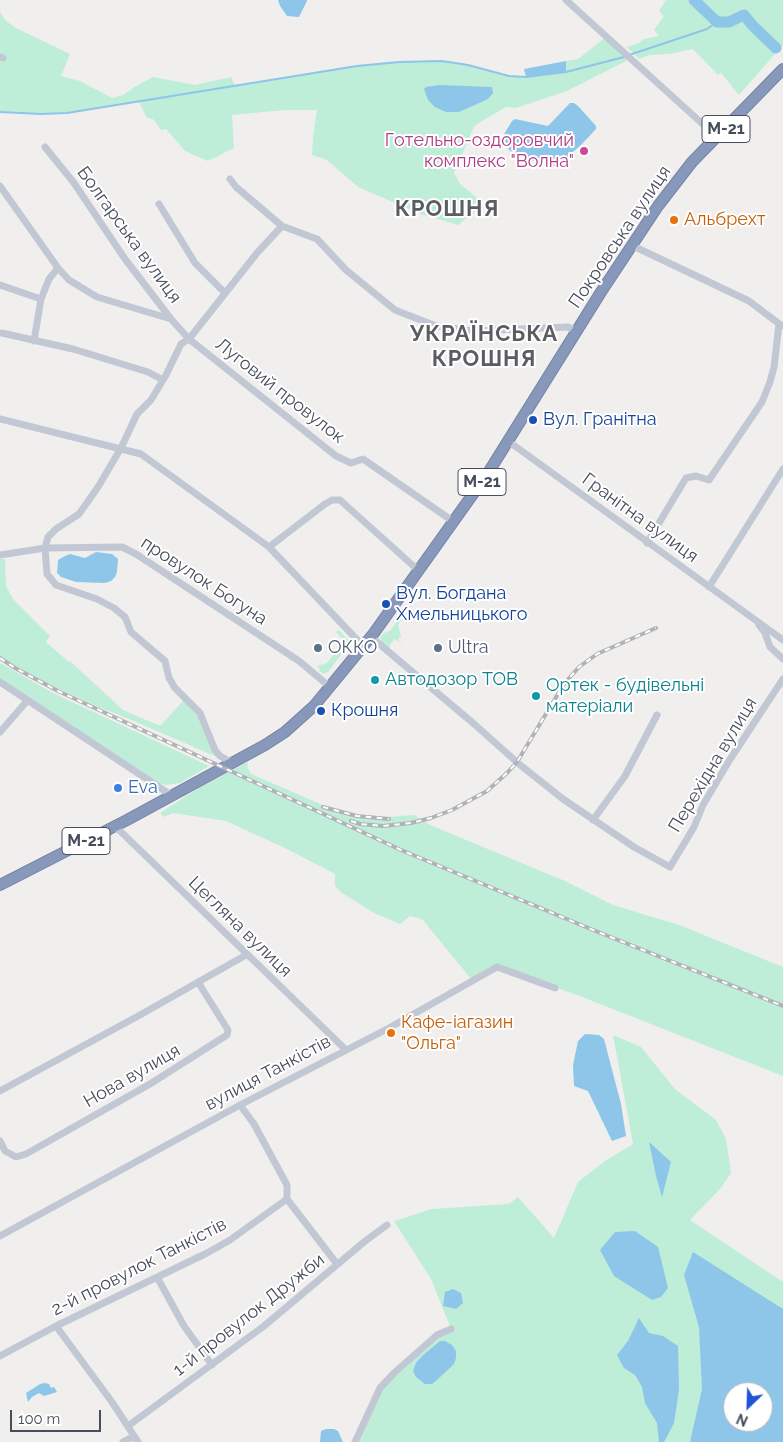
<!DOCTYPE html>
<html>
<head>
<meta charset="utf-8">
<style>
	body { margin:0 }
	#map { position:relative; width:783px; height:1442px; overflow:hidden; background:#f1efee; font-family:Raleway,sans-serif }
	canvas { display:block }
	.north { position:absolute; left:723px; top:1382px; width:50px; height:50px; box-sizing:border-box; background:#fff; border:1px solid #b5b8bd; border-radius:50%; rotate:204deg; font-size:14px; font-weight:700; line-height:20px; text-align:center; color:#474e5b }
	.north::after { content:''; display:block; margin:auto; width:18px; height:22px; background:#2053d8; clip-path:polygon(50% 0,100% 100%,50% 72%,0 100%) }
	.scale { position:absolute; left:10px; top:1410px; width:91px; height:22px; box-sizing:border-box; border:2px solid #474e5b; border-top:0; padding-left:6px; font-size:15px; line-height:18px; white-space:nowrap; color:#474e5b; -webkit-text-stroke:4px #fff; paint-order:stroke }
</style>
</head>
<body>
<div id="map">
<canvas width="783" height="1442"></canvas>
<div class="north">N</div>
<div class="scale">100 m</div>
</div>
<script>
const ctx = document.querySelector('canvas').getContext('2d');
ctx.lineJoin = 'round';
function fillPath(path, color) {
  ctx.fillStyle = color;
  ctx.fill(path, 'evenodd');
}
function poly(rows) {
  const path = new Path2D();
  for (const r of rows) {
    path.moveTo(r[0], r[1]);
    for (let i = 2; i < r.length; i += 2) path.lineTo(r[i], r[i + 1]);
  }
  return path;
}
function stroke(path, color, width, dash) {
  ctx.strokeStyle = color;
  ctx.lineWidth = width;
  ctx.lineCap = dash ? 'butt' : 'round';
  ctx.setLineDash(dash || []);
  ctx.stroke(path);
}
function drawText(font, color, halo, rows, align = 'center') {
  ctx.font = font + ' Raleway,sans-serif';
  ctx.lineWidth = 4;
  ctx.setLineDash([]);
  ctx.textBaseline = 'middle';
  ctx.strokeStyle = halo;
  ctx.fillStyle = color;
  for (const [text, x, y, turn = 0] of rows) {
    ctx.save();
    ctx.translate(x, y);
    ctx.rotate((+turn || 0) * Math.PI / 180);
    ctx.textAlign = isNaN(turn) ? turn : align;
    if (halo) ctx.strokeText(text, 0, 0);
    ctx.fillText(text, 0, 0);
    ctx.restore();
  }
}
const green = poly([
	[666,0,783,0,783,45,739,95,721,73,718,75,693,49,669,54,649,55,639,59,627,47,639,43,644,39,659,36,654,30,664,16,659,11],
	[0,12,5,20,16,28,70,54,61,76,80,81,112,98,123,95,136,86,153,77,195,85,231,77,235,85,357,66,399,62,442,61,468,65,509,76,539,76,566,72,566,61,578,59,606,37,630,59,567,91,516,108,506,107,477,124,474,127,454,173,460,184,482,202,477,210,458,225,421,214,358,187,327,160,312,155,313,137,317,110,285,110,232,115,234,148,208,161,185,151,166,129,161,130,153,119,147,118,139,102,67,113,41,114,0,112],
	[0,559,5,559,6,586,13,599,50,636,46,642,69,662,70,661,123,710,160,726,184,700,201,720,213,754,217,757,129,719,98,707,38,679,10,663,0,655],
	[402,613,403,617,398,625,401,636,398,640,405,645,394,639,390,645,390,649,382,642,380,638,384,633,390,631],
	[339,630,349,641,349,644,328,672,324,674,319,671,320,669,317,666,327,663,344,641,336,632],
	[0,663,53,693,209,766,180,783,166,785,159,783,0,679],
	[248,762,247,767,251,774,332,809,358,815,387,817,414,815,430,825,565,881,613,905,679,925,783,967,783,1076,577,995,497,967,472,980,422,919,410,916,400,924,374,913,342,893,335,886,335,874,285,848,226,821,173,813,164,817,160,813,200,787],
	[613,1035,641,1047,675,1089,716,1120,726,1139,731,1173,721,1188,690,1220,783,1282,783,1442,355,1442,375,1398,414,1354,451,1329,431,1279,394,1221,432,1209,509,1204,518,1197,554,1238,578,1182,605,1161,633,1144],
	[733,1392,763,1392,763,1422,733,1422]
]);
const water = poly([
	[278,0,307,0,307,1,299,17,287,16,280,6],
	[566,61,566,72,526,77,524,69],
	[439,85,492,87,493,93,488,99,459,112,446,112,435,107,428,100,424,89,426,87],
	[570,103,574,103,578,106,596,126,596,129,580,146,556,166,541,164,510,151,503,141,503,136,512,121,515,119,548,126],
	[96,552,112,554,118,559,117,572,115,577,111,581,105,583,76,582,61,577,57,573,58,560,65,556,70,554,85,558],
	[585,1034,599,1035,604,1039,621,1104,626,1136,612,1141,588,1091,574,1086,573,1065,578,1041],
	[649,1142,671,1162,662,1197,656,1176],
	[635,1231,658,1247,668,1288,661,1297,652,1300,614,1276,600,1250,615,1232],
	[693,1252,783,1309,783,1442,690,1442,702,1389,699,1327,684,1275],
	[733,1392,763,1392,763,1422,733,1422],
	[453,1289,461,1293,463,1303,456,1309,443,1306,445,1292],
	[639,1318,649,1333,663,1336,678,1346,679,1390,674,1423,664,1442,659,1442,657,1423,645,1403,642,1387,635,1375,624,1368,617,1355,628,1341],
	[440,1341,445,1341,452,1345,456,1351,456,1358,454,1364,438,1379,432,1384,425,1384,416,1377,413,1371,416,1363,422,1356],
	[45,1383,49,1384,51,1388,54,1387,57,1392,44,1396,39,1393,32,1397,28,1402,26,1393,40,1384],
	[326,1429,334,1429,338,1431,343,1442,320,1442,321,1431]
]);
const stream = poly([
	[629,55,707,29,717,22],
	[0,112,41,114,67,113,357,66,399,62,442,61,468,65,509,76,526,77,566,72,624,57]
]);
const river = poly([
	[694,0,717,22,729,22,744,15,753,26,776,48]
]);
const minor = poly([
	[566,0,717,137],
	[0,57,3,58],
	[45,147,74,183,125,259,171,319,189,339,336,456,351,463,363,459,454,522],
	[230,179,236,187,282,226,317,239,346,270,395,310,436,326,473,331,568,327,577,331],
	[0,186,58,268,69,280,97,297,171,319],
	[159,204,195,263,225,293],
	[631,245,749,301,782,326],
	[0,285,41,299],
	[2,333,73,349,148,372,163,380],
	[34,341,41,299,49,279,58,268],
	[0,419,141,454,269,547,363,646],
	[508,441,783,640],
	[647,543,686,478,696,476,709,480,762,402,770,382,774,367,779,324],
	[269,547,325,504,332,500,340,500,419,571],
	[0,555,45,548,122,547,136,554,299,661,330,687],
	[709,587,783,469],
	[759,625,765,633,770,647,783,659],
	[371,637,473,723,519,764,563,799,634,847,670,867,694,827,703,805,729,761,783,679],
	[0,682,171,795],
	[0,732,27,701],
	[231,762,220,756,215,750,200,713,175,688,169,678,165,661,131,632,125,617,114,608,97,599,56,585,47,574,45,548,48,537,56,529,79,514,98,487,121,448,137,414,151,400,166,375,181,344,189,339,257,253,282,226],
	[593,820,625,776,657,715],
	[115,826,345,1049],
	[0,1091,140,1015,246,955],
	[240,1105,254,1124,287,1185,287,1199,337,1264],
	[0,1141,5,1151,16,1157,26,1154,150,1084,227,1035,228,1030,198,982],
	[0,1236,240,1105,389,1028,497,967,555,988],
	[157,1277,184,1326,212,1365],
	[56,1326,112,1402,138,1442],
	[0,1356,56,1326,207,1253,230,1240,287,1199],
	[128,1426,264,1326,364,1242,387,1225],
	[123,1442,133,1437],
	[355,1442,380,1388,394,1373,437,1335,451,1329]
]);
const highway = poly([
	[0,885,127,820,265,745,285,732,314,706,374,633,488,473,601,292,658,206,692,162,783,69]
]);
const rail = poly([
	[0,658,15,668,58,691,401,850,598,932,783,1006],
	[323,807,357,816,389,819],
	[351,821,360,824,383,826,411,823,431,818,452,810,487,791,507,773,517,762,564,684,579,667,597,654,656,628]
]);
const markers = [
	[584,151,5,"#d1479c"],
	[674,220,5,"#e8710a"],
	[533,420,5,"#1a4fb4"],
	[386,604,5,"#1a4fb4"],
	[318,648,5,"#5c6f8a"],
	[438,648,5,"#5c6f8a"],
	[375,680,5,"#0f9aa8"],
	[536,696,5,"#0f9aa8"],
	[321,711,5,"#1a4fb4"],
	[118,788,5,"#3f7fe0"],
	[391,1033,5,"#e8710a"]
];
const shields = [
	[726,129,48],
	[482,482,48],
	[86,841,48]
];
const shieldNames = [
	["М-21",726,129],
	["М-21",482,482],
	["М-21",86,841]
];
const hotelNames = [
	["Готельно-оздоровчий",574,141],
	["комплекс \"Волна\"",574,162]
];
const foodNames = [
	["Альбрехт",684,220],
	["Кафе-іагазин",401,1023],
	["\"Ольга\"",401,1044]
];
const streetNames = [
	["Болгарська вулиця",129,235,54],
	["Покровська вулиця",620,237,-56],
	["Луговий провулок",280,391,38],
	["Гранітна вулиця",640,518,36],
	["провулок Богуна",204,581,33],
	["Перехідна вулиця",713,765,-59],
	["Цегляна вулиця",240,927,44],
	["вулиця Танкістів",268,1073,-28],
	["Нова вулиця",132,1076,-30],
	["2-й провулок Танкістів",139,1267,-27],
	["1-й провулок Дружби",249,1315,-38]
];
const transitNames = [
	["Вул. Гранітна",543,420],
	["Вул. Богдана",396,594],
	["Хмельницького",396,615],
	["Крошня",331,711]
];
const serviceNames = [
	["ОККО",328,648],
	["Ultra",448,648]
];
const cultureNames = [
	["Автодозор ТОВ",385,680],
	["Ортек - будівельні",546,686],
	["матеріали",546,707]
];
const shopNames = [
	["Eva",128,788]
];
const districtNames = [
	["КРОШНЯ",447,209],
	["УКРАЇНСЬКА",484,334],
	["КРОШНЯ",484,359]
];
fillPath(green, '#beedd8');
fillPath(water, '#8dc6e8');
stroke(stream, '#8dc6e8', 2);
stroke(river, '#8dc6e8', 11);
stroke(highway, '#7383a7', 12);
stroke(minor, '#c2c8d3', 7);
stroke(highway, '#8898bb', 10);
stroke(rail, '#b1b2b8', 4);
stroke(rail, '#fff', 2, [5.5]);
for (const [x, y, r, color] of markers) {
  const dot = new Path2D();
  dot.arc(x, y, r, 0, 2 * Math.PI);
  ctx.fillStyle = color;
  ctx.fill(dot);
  stroke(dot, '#fff', 2);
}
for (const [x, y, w] of shields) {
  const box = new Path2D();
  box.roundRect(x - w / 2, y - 13.5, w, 27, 4);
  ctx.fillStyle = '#fff';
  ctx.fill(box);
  stroke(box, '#474e5b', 1);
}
drawText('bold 16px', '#474e5b', null, shieldNames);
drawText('18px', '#b23c85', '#fff', hotelNames, 'right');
drawText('18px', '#c56008', '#fff', foodNames, 'left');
drawText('18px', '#474e5b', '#fff', streetNames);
drawText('18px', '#164399', '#fff', transitNames, 'left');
drawText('18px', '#4e5e75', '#fff', serviceNames, 'left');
drawText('18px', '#0d838f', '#fff', cultureNames, 'left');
drawText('18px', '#366cbe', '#fff', shopNames, 'left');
ctx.letterSpacing = '1px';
drawText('bold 22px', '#5b5d63', '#fff', districtNames);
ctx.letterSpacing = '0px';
</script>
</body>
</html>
